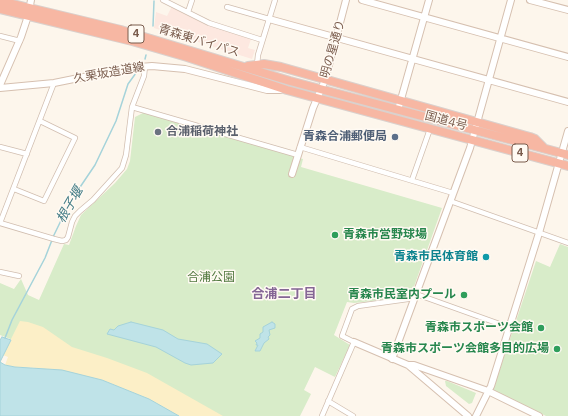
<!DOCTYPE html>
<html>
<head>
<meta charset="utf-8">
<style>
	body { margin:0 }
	canvas { display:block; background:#fdf6ec }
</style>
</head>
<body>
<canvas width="568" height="416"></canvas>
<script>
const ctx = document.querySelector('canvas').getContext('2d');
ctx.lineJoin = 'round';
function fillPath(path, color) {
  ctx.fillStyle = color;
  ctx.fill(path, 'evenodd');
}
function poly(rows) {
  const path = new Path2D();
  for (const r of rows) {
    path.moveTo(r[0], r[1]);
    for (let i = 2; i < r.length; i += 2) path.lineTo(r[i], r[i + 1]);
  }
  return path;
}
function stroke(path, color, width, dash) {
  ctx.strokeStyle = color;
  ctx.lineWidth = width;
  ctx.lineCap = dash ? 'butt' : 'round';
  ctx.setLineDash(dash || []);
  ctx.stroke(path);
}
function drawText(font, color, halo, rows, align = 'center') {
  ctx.font = font + ' "IBM Plex Sans","Noto Sans JP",sans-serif';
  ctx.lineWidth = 3;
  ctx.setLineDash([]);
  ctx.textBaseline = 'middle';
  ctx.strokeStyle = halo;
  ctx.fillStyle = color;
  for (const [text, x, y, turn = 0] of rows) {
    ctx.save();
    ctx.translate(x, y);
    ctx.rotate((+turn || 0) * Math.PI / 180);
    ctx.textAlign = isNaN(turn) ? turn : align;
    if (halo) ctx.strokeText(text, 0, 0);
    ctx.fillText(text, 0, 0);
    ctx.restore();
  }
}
const commercial = poly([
	[172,6,209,25,251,39,248,48,255,50,252,59,154,28,156,12,167,16]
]);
const green = poly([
	[145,112,303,159,301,167,442,208,411,295,408,297,354,303,347,302,334,335,350,345,335,377,315,367,304,390,311,394,300,416,179,416,149,399,102,380,62,370,13,340,0,335,0,283,14,289,21,279,28,295,39,300,64,244,69,245,76,226,81,215,115,183,127,169,130,161,135,117],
	[560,244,568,247,568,416,546,416,493,390,536,261,550,267],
	[445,381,447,381,476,393,472,403,469,404,446,386]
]);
const sand = poly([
	[20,321,28,322,43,327,72,347,107,358,147,373,223,416,179,416,149,399,102,380,38,368,15,367,5,365,8,357,3,355]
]);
const water = poly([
	[131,322,163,330,178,339,207,344,222,354,213,363,191,365,185,363,156,347,107,334,110,329,114,330,118,326,131,322],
	[272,322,275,324,275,328,269,330,270,335,268,337,269,339,264,343,260,351,255,351,258,345,256,345,257,343,255,341,260,338,260,334,263,332,263,327,272,322],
	[2,337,11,340,0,362,5,365,15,367,62,370,102,380,149,399,179,416,0,416,0,340,2,337]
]);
const stream = poly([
	[153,26,154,1],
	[145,59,146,55],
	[53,237,70,202,95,165,116,121,128,84,136,73],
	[5,338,12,320,45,258,52,240]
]);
const street = poly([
	[163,0,209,23,262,40],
	[227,7,269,19],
	[188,12,192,0],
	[0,36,20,41],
	[257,65,258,55,275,0],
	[145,66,144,76,132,107,298,155],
	[54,83,0,223,54,239,62,241,66,240,68,237,72,222,75,216,80,211,93,200,122,168,126,155,132,107],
	[0,147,27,154],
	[300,147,453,193],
	[412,180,430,129],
	[14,189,44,201,75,138,40,121],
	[450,201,568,243],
	[0,272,19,276],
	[416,294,508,327],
	[328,401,353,416],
	[322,416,354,342,342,336,352,309,358,306,415,298]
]);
const secondary = poly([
	[362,0,568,57],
	[530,0,568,10],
	[269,19,568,102],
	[0,85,21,37,28,16,31,0],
	[0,88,54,83,128,68,152,66,185,69,267,90,280,90],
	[398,110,429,0],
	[292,174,313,108,325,80,346,0],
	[354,342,408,365,468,416],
	[392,359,470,148,511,0],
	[408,365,414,365,488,391,539,416],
	[476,416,491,386,539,233,568,131]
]);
const highway = poly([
	[0,1,121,30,290,81,568,155],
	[0,9,132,41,187,57,287,90,568,166],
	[248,66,264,64,281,67,530,137,535,139,543,147]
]);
const markers = [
	[158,132,4,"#6b7280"],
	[395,137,4,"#5c6f8a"],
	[335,235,4,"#2e9e5b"],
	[486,257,4,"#0f9aa8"],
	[464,295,4,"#2e9e5b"],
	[541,328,4,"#2e9e5b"],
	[557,349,4,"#2e9e5b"]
];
const shields = [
	[136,34,16],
	[520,153,16]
];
const shieldNames = [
	["4",136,34],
	["4",520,153]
];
const streetNames = [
	["青森東バイパス",199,41,17],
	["明の星通り",333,49,-74],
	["久栗坂造道線",109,73,-10],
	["国道4号",446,121,15]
];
const worshipNames = [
	["合浦稲荷神社",166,132]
];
const serviceNames = [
	["青森合浦郵便局",387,137]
];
const leisureNames = [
	["青森市営野球場",343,235,"left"],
	["青森市民室内プール",456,295],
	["青森市スポーツ会館",533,328],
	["青森市スポーツ会館多目的広場",549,349]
];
const cultureNames = [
	["青森市民体育館",478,257]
];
const parkNames = [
	["合浦公園",211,278]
];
const waterNames = [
	["根子堰",70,205,-60]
];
const neighbourhoodNames = [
	["合浦二丁目",284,294]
];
fillPath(commercial, '#fde8e0');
fillPath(green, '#d8ecc9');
fillPath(sand, '#fcefc7');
fillPath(water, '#bfe3e8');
stroke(water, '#a5d3da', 1);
stroke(stream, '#a5d3da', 1.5);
stroke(street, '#d1beb0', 6);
stroke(secondary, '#d6c0b0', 8);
stroke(highway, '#dad1cd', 10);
stroke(street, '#fff', 4.5);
stroke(secondary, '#fff', 6);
stroke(highway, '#f7b7a3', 8);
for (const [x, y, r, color] of markers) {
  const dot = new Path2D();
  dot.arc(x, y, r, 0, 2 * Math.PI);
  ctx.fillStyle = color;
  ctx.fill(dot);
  stroke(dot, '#fffaf3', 1.5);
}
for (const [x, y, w] of shields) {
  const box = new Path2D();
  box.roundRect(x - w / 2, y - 9, w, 18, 3);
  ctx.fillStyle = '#fffaf3';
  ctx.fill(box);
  stroke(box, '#7a5c4d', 1);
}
drawText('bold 11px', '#7a5c4d', null, shieldNames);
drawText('12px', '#7a5c4d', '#fffaf3', streetNames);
drawText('bold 12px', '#5b616d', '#fffaf3', worshipNames, 'left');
drawText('bold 12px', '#4e5e75', '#fffaf3', serviceNames, 'right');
drawText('bold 12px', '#27864d', '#fffaf3', leisureNames, 'right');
drawText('bold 12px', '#0d838f', '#fffaf3', cultureNames, 'right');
drawText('12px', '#537a41', '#fffaf3', parkNames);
drawText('italic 13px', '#437c86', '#fffaf3', waterNames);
drawText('bold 13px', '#846695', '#fffaf3', neighbourhoodNames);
</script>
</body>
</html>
